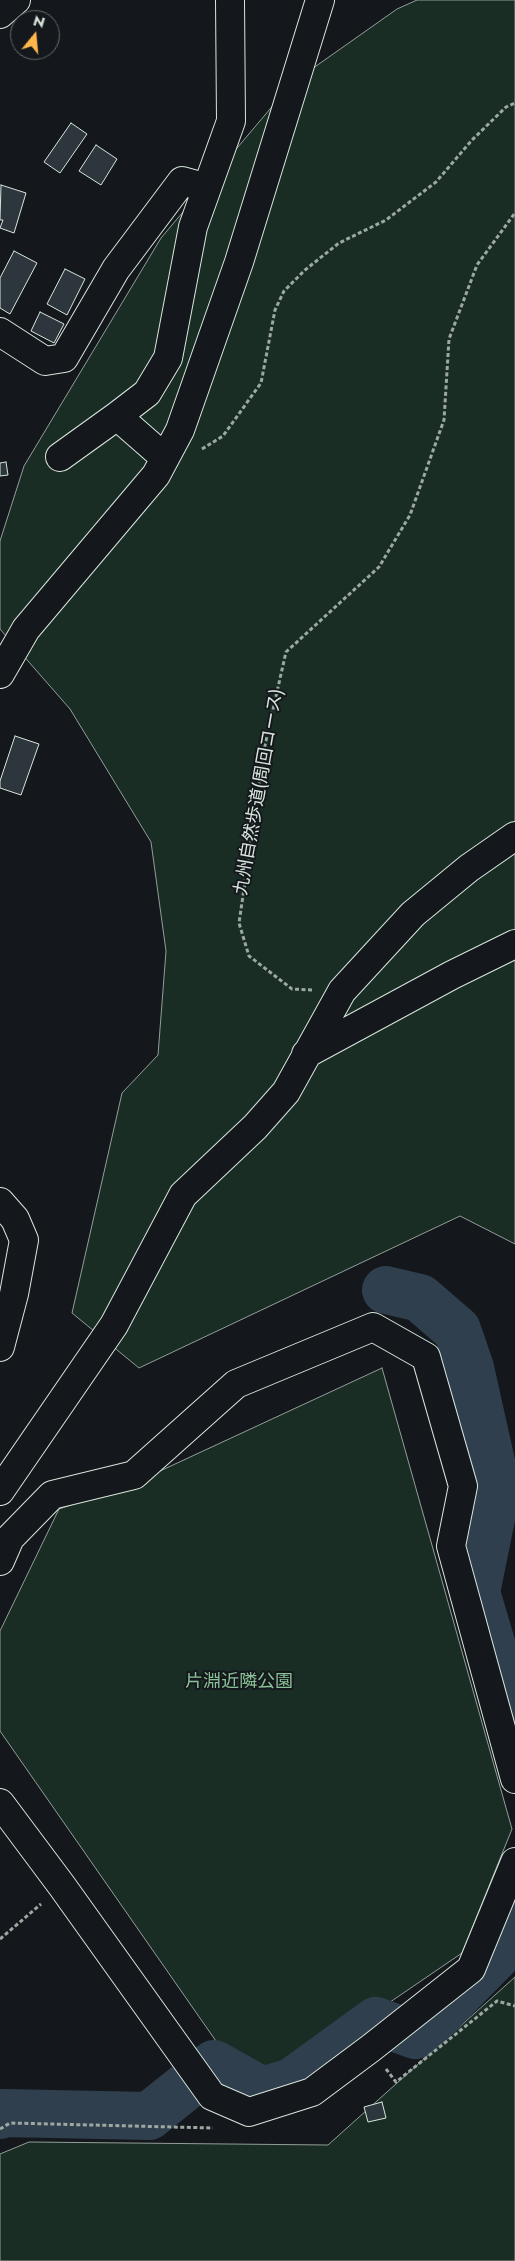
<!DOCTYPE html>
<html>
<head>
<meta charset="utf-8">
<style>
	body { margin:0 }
	#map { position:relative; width:515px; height:2261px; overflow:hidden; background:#14181c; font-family:Jost,sans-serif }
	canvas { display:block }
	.north { position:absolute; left:10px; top:10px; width:50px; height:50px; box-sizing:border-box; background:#14181c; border:1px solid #626a69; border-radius:50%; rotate:17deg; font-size:14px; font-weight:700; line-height:20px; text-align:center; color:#d8e6dc }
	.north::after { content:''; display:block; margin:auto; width:18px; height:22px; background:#ffb74d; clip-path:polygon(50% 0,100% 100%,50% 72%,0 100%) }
</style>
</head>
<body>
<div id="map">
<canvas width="515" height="2261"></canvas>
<div class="north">N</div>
</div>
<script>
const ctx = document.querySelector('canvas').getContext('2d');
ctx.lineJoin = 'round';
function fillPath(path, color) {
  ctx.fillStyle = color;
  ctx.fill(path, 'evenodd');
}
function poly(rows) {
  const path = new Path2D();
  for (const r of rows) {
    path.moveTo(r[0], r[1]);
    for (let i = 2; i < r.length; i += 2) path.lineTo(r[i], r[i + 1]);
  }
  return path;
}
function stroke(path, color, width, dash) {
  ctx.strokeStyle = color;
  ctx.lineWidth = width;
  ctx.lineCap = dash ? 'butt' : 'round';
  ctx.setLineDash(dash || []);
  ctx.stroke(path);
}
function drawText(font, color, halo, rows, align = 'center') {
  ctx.font = font + ' Jost,"Noto Sans JP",sans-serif';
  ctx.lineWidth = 4;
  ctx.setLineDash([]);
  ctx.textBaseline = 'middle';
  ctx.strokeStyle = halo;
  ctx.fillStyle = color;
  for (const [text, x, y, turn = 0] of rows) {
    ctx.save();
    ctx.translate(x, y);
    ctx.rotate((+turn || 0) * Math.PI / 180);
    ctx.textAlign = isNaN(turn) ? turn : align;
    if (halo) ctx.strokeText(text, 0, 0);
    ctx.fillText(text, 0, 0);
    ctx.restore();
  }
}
const green = poly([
	[417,0,515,0,515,1244,460,1216,139,1368,72,1313,122,1093,158,1055,166,951,151,842,70,709,0,629,0,541,24,466,161,238,292,83,397,9,417,0],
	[382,1368,512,1829,462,1953,292,2069,255,2072,225,2054,0,1731,0,1631,59,1509,132,1484,382,1368],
	[515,1977,515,2261,0,2261,0,2154,29,2142,328,2145,515,1977]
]);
const river = poly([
	[386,1290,420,1298,457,1330,470,1368,497,1489,476,1592,515,1725],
	[0,2115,4,2113,149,2116,214,2064,262,2091,292,2082,376,2021,415,2035,428,2025,496,1956,515,1913]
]);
const building = poly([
	[71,123,87,134,60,173,44,162,71,123],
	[96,145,117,159,101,185,79,171,96,145],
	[1,185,26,193,14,233,0,228,3,220,0,220,1,185],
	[14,251,37,263,10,314,0,308,0,278,14,251],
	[65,269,85,279,67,315,47,304,65,269],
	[40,312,64,324,54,343,31,331,40,312],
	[6,462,8,475,0,476,0,463,6,462],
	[15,736,39,744,21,795,0,788,0,781,15,736],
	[382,2102,386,2118,368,2122,364,2107,382,2102]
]);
const path = poly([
	[202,449,223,436,261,383,275,310,284,291,305,270,339,243,386,220,436,182,472,140,506,107,515,103],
	[312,990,292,989,249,956,239,923,265,745,286,652,379,567,410,515,444,420,449,339,477,265,515,213],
	[0,1939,41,1904],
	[386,2069,396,2082,497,2001,515,2006],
	[0,2129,10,2123,213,2128]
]);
const minor = poly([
	[0,14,16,0],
	[0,332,45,361,64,358,116,269,182,181,207,188],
	[60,457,117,416],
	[165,458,117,416,147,393,168,358,193,227,231,121,230,0],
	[0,674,26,629,156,475,180,430,239,262,320,0],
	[306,1054,452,975,515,944],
	[0,1202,15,1219,24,1240,14,1294,0,1347],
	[0,1491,114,1325,183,1195,255,1127,286,1092,342,991,413,914,469,868,515,836],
	[0,1561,10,1538,52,1495,134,1475,236,1384,373,1327,426,1357,463,1486,451,1546,515,1779],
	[0,1803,62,1886,212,2096,249,2112,312,2092,371,2048,471,1969,515,1862]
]);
const streetNames = [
	["九州自然歩道(周回コース)",260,792,-80]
];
const parkNames = [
	["片淵近隣公園",239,1683]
];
fillPath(green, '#1a2d24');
stroke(green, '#939e99', 1);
stroke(river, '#2f3f4d', 48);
fillPath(building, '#2c363c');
stroke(building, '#d8e6dc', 1);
stroke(minor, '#d8e6dc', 30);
stroke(path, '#9da8a2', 3, [4, 2.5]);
stroke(minor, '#14181c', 28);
drawText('18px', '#d8e6dc', '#14181c', streetNames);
drawText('18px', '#8ac095', '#14181c', parkNames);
</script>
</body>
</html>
